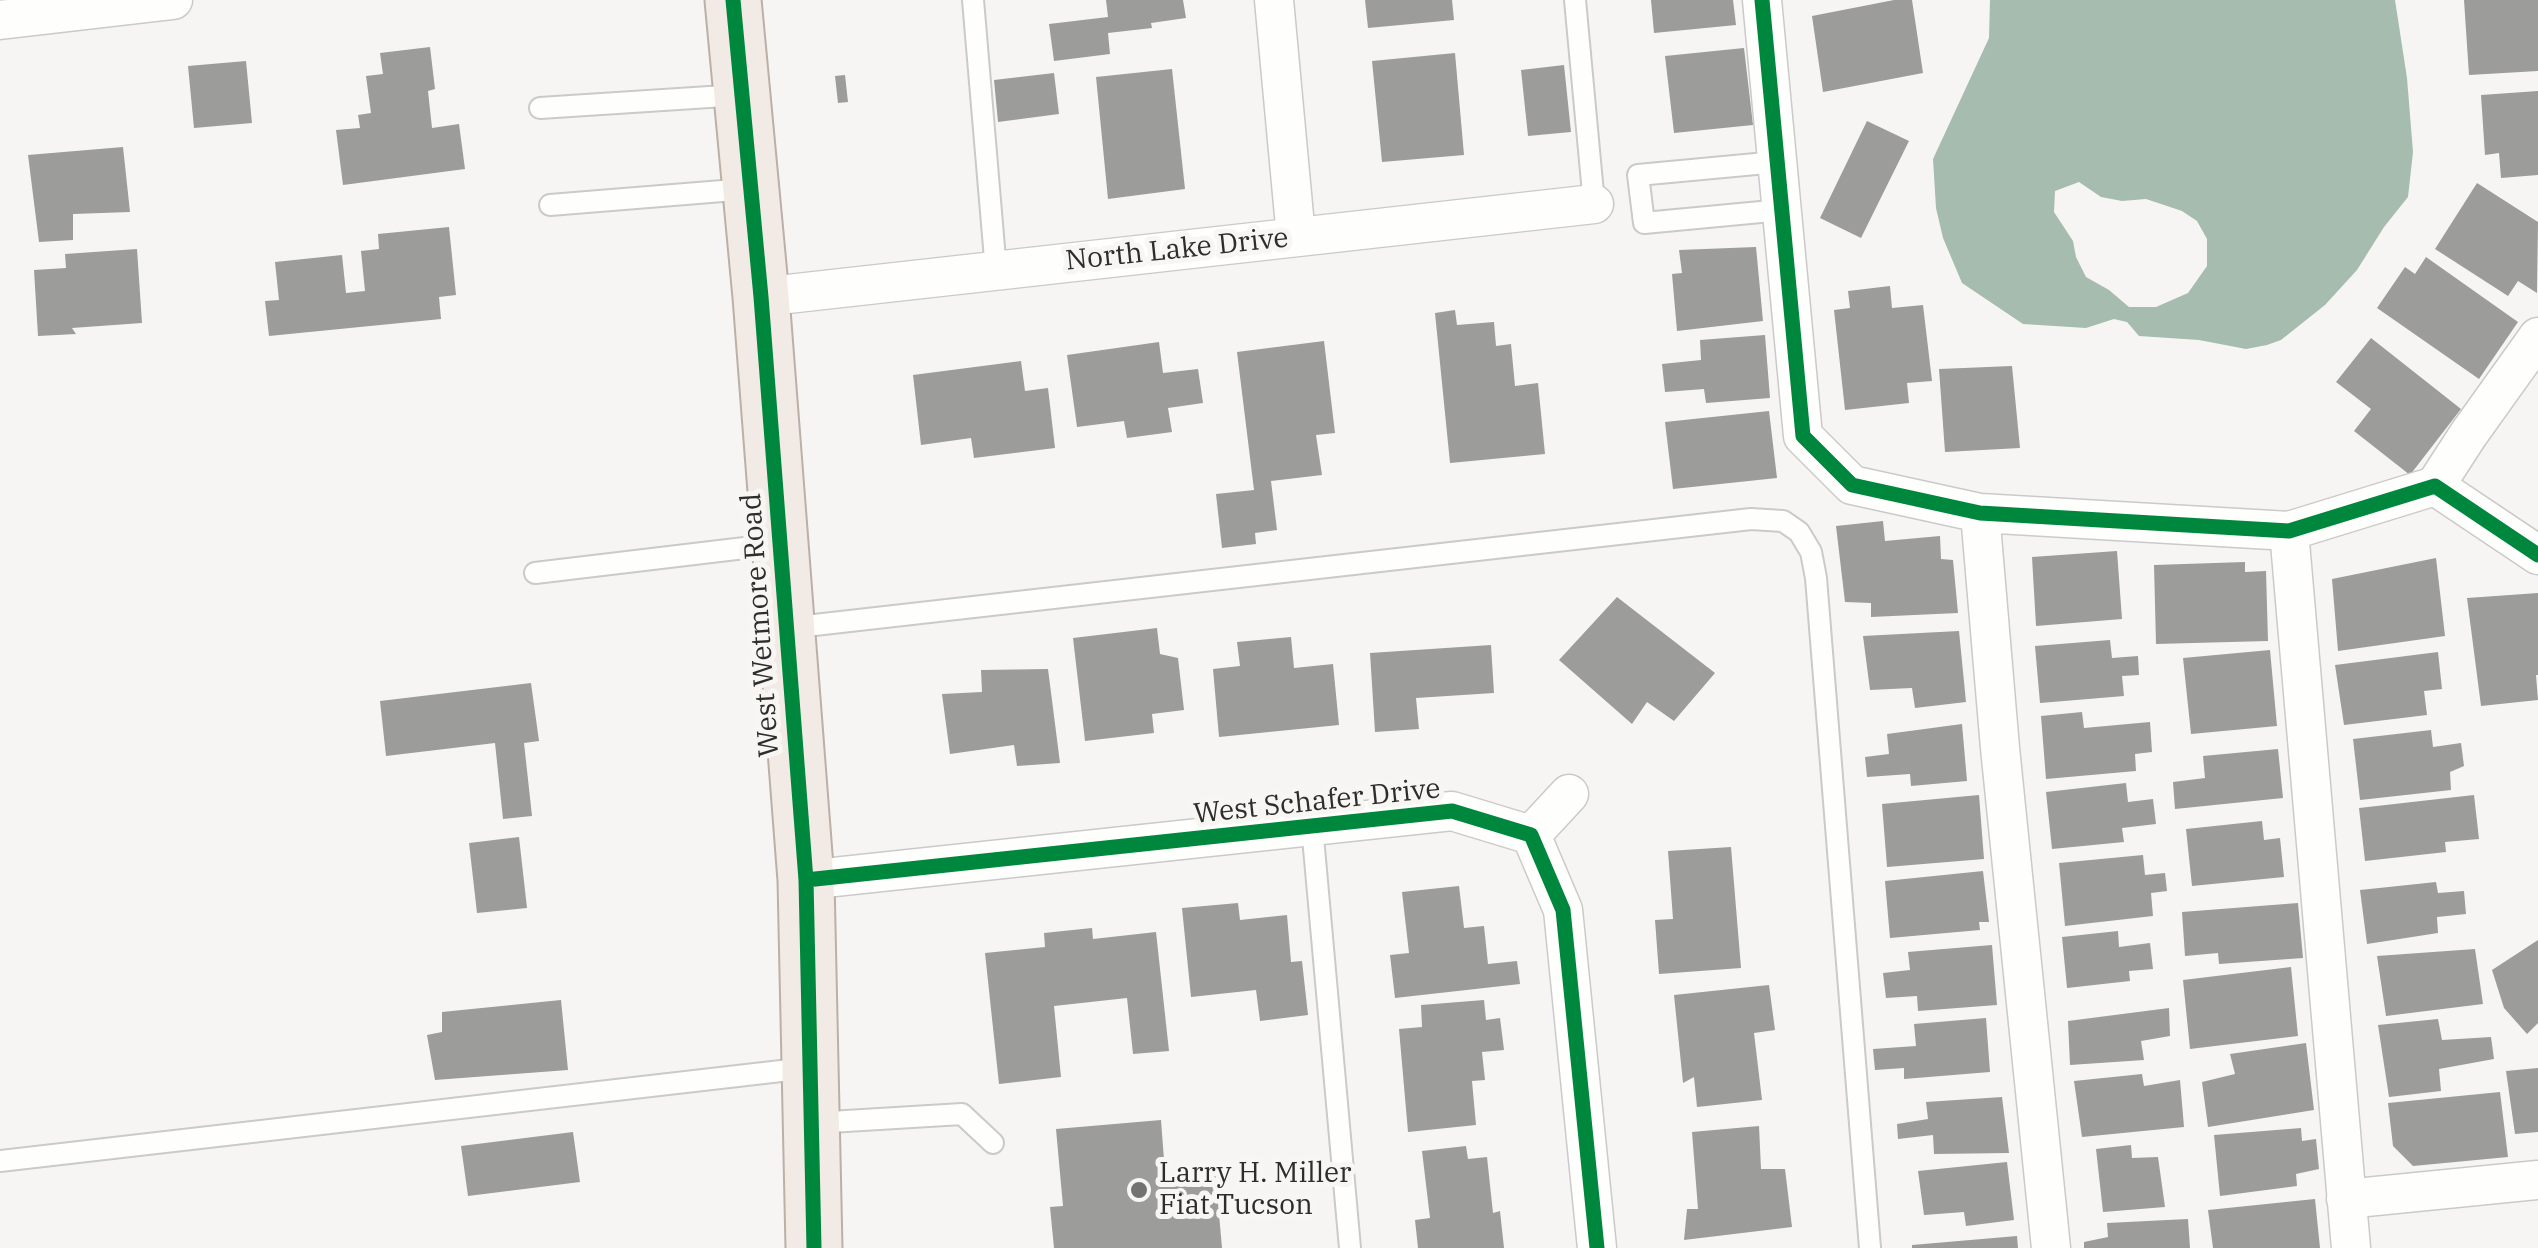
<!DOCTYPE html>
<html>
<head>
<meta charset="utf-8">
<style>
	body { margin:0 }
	canvas { display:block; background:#f6f5f4 }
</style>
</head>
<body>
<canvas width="2538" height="1248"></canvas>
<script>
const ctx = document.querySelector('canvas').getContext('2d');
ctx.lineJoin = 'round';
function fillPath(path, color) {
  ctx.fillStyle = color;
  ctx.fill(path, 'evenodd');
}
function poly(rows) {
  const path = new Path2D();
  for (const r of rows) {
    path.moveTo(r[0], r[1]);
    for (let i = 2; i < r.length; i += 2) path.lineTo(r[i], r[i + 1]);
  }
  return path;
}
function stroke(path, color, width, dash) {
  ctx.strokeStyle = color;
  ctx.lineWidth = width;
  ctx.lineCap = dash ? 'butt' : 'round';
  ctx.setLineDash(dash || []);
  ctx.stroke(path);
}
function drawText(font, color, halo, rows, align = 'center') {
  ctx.font = font + ' "IBM Plex Serif",serif';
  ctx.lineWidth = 10;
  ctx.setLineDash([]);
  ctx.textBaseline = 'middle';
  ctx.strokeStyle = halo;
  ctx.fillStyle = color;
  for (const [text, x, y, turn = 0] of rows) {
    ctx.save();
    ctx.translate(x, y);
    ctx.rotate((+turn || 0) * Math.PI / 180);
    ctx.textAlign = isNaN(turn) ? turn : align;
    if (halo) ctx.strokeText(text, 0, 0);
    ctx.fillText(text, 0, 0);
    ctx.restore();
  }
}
const water = poly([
	[1990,0,2395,0,2407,78,2413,152,2408,197,2384,227,2357,270,2325,305,2281,340,2267,345,2246,349,2199,340,2139,336,2127,322,2114,319,2086,328,2023,324,1962,283,1943,238,1936,208,1933,159,1989,38],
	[2079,182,2101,197,2122,201,2146,199,2182,211,2197,221,2207,239,2207,266,2188,293,2156,307,2129,307,2109,290,2086,277,2076,257,2073,241,2054,212,2055,191]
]);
const building = poly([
	[1106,0,1183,0,1186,18,1151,23,1152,28,1108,33,1110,54,1054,61,1049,24,1108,17],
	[1365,0,1452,0,1454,20,1368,28],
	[1651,0,1733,0,1736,25,1654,33],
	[1894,0,1912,0,1923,73,1823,92,1812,16],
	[2464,0,2538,0,2538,71,2469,75],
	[430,47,435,89,428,91,432,128,459,124,465,169,343,185,336,130,360,128,358,115,371,113,366,76,383,74,380,53],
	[1744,48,1753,125,1674,133,1665,56],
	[1455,53,1464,155,1382,162,1372,61],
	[246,61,252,123,194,128,188,66],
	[1564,65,1571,132,1528,136,1521,70],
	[1172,69,1185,189,1108,199,1096,77],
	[1054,73,1059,114,998,122,994,80],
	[845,75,848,102,838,103,835,76],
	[2538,91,2538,175,2501,178,2499,153,2485,155,2481,95],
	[1867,121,1909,141,1861,238,1820,218],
	[123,147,130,212,73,214,73,240,39,242,28,155],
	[2477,183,2538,222,2537,293,2518,281,2508,296,2435,249],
	[449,227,456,295,439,297,441,319,269,336,265,301,279,300,275,262,342,255,346,293,365,291,361,251,379,249,378,234],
	[1756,247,1763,321,1677,331,1672,274,1682,273,1679,250],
	[137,249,142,323,72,328,76,334,38,336,34,270,66,268,65,254],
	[2426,257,2518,322,2479,379,2377,308,2405,267,2415,274],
	[1890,286,1892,308,1923,305,1932,381,1907,383,1909,403,1845,410,1834,310,1850,308,1848,291],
	[1455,310,1457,325,1494,322,1496,346,1511,344,1515,386,1538,383,1545,454,1450,463,1435,313],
	[1765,335,1770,398,1706,403,1704,389,1665,392,1662,364,1701,360,1700,340],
	[2371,338,2461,409,2410,475,2354,431,2371,409,2336,382],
	[1324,341,1335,433,1316,435,1322,475,1271,481,1277,530,1255,533,1256,544,1222,548,1216,494,1254,490,1237,352],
	[1159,342,1163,373,1198,369,1203,403,1168,408,1172,432,1127,438,1124,421,1077,427,1067,355],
	[1021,361,1025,391,1048,388,1055,448,974,458,971,438,921,445,913,375],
	[2012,366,2020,448,1945,452,1939,369],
	[1769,411,1777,478,1673,489,1665,422],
	[1883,521,1885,541,1940,536,1941,559,1953,560,1958,613,1871,617,1871,603,1845,602,1836,526],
	[2117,551,2122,619,2036,626,2032,557],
	[2436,558,2445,636,2338,651,2332,579],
	[2245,562,2245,572,2266,571,2268,641,2156,644,2154,565],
	[2538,593,2538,675,2536,675,2538,700,2481,706,2467,598],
	[1617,597,1715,673,1674,721,1647,702,1632,724,1559,660],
	[1157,628,1160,654,1178,658,1184,710,1152,714,1154,733,1085,741,1073,638],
	[1959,631,1966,702,1915,708,1912,688,1870,690,1863,636],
	[1291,637,1294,668,1333,664,1339,725,1219,737,1213,669,1240,666,1237,642],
	[2110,640,2112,658,2138,656,2139,675,2122,676,2124,696,2040,703,2035,646],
	[1491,645,1494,693,1416,698,1419,729,1375,732,1370,653],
	[2270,650,2277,726,2191,734,2183,658],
	[2438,652,2442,689,2424,691,2427,715,2344,725,2335,665],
	[1048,669,1060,763,1017,766,1014,745,950,754,942,694,982,692,981,670],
	[531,683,539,741,524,743,532,816,503,819,495,743,386,756,380,701],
	[2082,712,2084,728,2150,722,2152,752,2135,754,2136,771,2046,779,2041,716],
	[1962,724,1967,781,1911,786,1910,774,1867,777,1865,757,1889,754,1887,734],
	[2431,730,2433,747,2461,743,2464,766,2450,772,2451,790,2360,800,2353,739],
	[2278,749,2283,798,2175,809,2173,782,2205,778,2203,756],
	[2126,783,2128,802,2153,799,2156,824,2122,828,2124,842,2052,849,2046,792],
	[1979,795,1984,859,1887,867,1882,804],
	[2474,795,2479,839,2445,842,2446,852,2365,861,2359,808],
	[2262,821,2264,840,2280,838,2284,877,2192,886,2186,829],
	[519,837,527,908,477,913,469,843],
	[1731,847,1741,968,1659,974,1655,920,1673,919,1668,851],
	[2143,855,2145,875,2165,873,2167,891,2151,893,2153,916,2065,926,2059,863],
	[1983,871,1989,922,1979,922,1980,930,1890,938,1885,881],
	[2436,882,2438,893,2464,891,2466,914,2437,917,2438,933,2367,944,2360,890],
	[1459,886,1464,928,1484,926,1488,964,1517,961,1520,984,1395,998,1390,955,1409,953,1402,892],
	[1238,903,1240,920,1287,915,1291,962,1302,961,1308,1015,1260,1021,1256,990,1191,997,1182,908],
	[2298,903,2303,958,2219,964,2218,953,2185,956,2182,912],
	[1092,928,1093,939,1156,932,1169,1051,1133,1054,1127,998,1054,1006,1061,1077,999,1084,985,953,1045,947,1044,933],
	[2118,931,2119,947,2150,943,2153,969,2129,971,2130,981,2067,988,2062,937],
	[2538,940,2538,1023,2527,1034,2504,1008,2492,970],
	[1992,945,1997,1005,1918,1011,1917,996,1886,998,1883,973,1910,970,1908,952],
	[2475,949,2483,1004,2386,1016,2377,956],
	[2291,967,2298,1036,2190,1049,2183,980],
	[1769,985,1775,1030,1754,1033,1762,1100,1697,1107,1694,1077,1683,1083,1674,995],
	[561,1000,568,1070,435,1080,427,1035,442,1032,442,1012],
	[1484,1000,1486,1020,1500,1018,1504,1050,1482,1052,1485,1080,1472,1081,1476,1125,1408,1132,1399,1029,1422,1027,1421,1005],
	[2169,1008,2170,1036,2141,1041,2144,1060,2070,1065,2068,1021],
	[1986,1018,1990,1072,1904,1079,1904,1068,1875,1070,1873,1049,1916,1046,1914,1024],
	[2438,1019,2442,1040,2491,1037,2494,1059,2439,1069,2441,1091,2389,1097,2378,1025],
	[2306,1043,2314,1110,2208,1127,2202,1082,2235,1074,2230,1054],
	[2538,1068,2538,1132,2515,1134,2506,1071],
	[2142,1074,2144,1086,2180,1080,2184,1127,2082,1137,2074,1081],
	[2500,1092,2508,1157,2413,1166,2393,1146,2388,1103],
	[2002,1097,2009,1153,1934,1154,1933,1135,1898,1139,1897,1124,1928,1119,1926,1102],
	[1161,1120,1165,1173,1215,1169,1222,1248,1054,1248,1050,1207,1063,1206,1056,1129],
	[1759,1126,1761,1169,1785,1169,1792,1227,1684,1240,1687,1209,1698,1209,1692,1132],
	[2301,1128,2302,1141,2316,1139,2319,1169,2296,1174,2297,1186,2220,1196,2214,1135],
	[573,1132,580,1182,468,1196,461,1146],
	[2131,1145,2132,1158,2158,1157,2165,1207,2103,1212,2096,1149],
	[1466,1146,1468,1159,1487,1157,1493,1213,1500,1211,1504,1248,1418,1248,1415,1220,1430,1218,1422,1151],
	[2007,1162,2014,1220,1966,1226,1964,1212,1924,1215,1918,1171],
	[2315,1199,2320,1248,2213,1248,2208,1210],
	[2188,1219,2190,1248,2084,1248,2084,1242,2108,1237,2107,1223],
	[2017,1236,2018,1248,1912,1248,1912,1245]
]);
const service = poly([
	[973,0,996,271],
	[1575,0,1594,204],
	[540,108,740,95],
	[1777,162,1638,175,1644,223,1782,210],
	[550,205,747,189],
	[535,573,778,544],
	[788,628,1751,519,1783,521,1799,532,1811,552,1816,578,1870,1248],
	[1312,826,1350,1248],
	[813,1123,962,1114,993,1143],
	[0,1161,807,1068]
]);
const minor = poly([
	[1274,0,1296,237],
	[1762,0,1803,436,1852,485,1980,513,2289,531,2435,486,2538,555],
	[0,20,173,0],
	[761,297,1594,204],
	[2435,486,2468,435,2538,337],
	[1980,513,2000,748,2051,1248],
	[2289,531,2351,1248],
	[1531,835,1569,794],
	[806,880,1452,811,1531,835,1563,910,1597,1248],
	[2346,1199,2538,1180]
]);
const primary = poly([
	[733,0,761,297,806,880,814,1248]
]);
const cycleway = poly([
	[733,0,761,297,806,880,814,1248],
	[1762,0,1803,436,1852,485,1980,513,2289,531,2435,486,2538,555],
	[806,880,1452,811,1531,835,1563,910,1597,1248]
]);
const markers = [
	[1139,1190,10,"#737372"]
];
const streetNames = [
	["North Lake Drive",1177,250,-6],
	["West Wetmore Road",761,625,-94],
	["West Schafer Drive",1317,802,-6]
];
const poiNames = [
	["Larry H. Miller",1159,1174],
	["Fiat Tucson",1159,1206]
];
fillPath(water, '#a6bcaf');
fillPath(building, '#9c9c9b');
stroke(service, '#cbcac9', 24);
stroke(minor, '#cbcac9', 41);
stroke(primary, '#bcb0a6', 59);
stroke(service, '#fefefd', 20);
stroke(minor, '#fefefd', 38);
stroke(primary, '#f1eae5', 55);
stroke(cycleway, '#00873e', 15);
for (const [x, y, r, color] of markers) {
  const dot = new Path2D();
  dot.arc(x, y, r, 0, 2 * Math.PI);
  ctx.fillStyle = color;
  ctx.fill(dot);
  stroke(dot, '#f7f6f3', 4);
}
drawText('28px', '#2d2d2c', '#f7f6f3', streetNames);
drawText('28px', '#2d2d2c', '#f7f6f3', poiNames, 'left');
</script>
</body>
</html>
